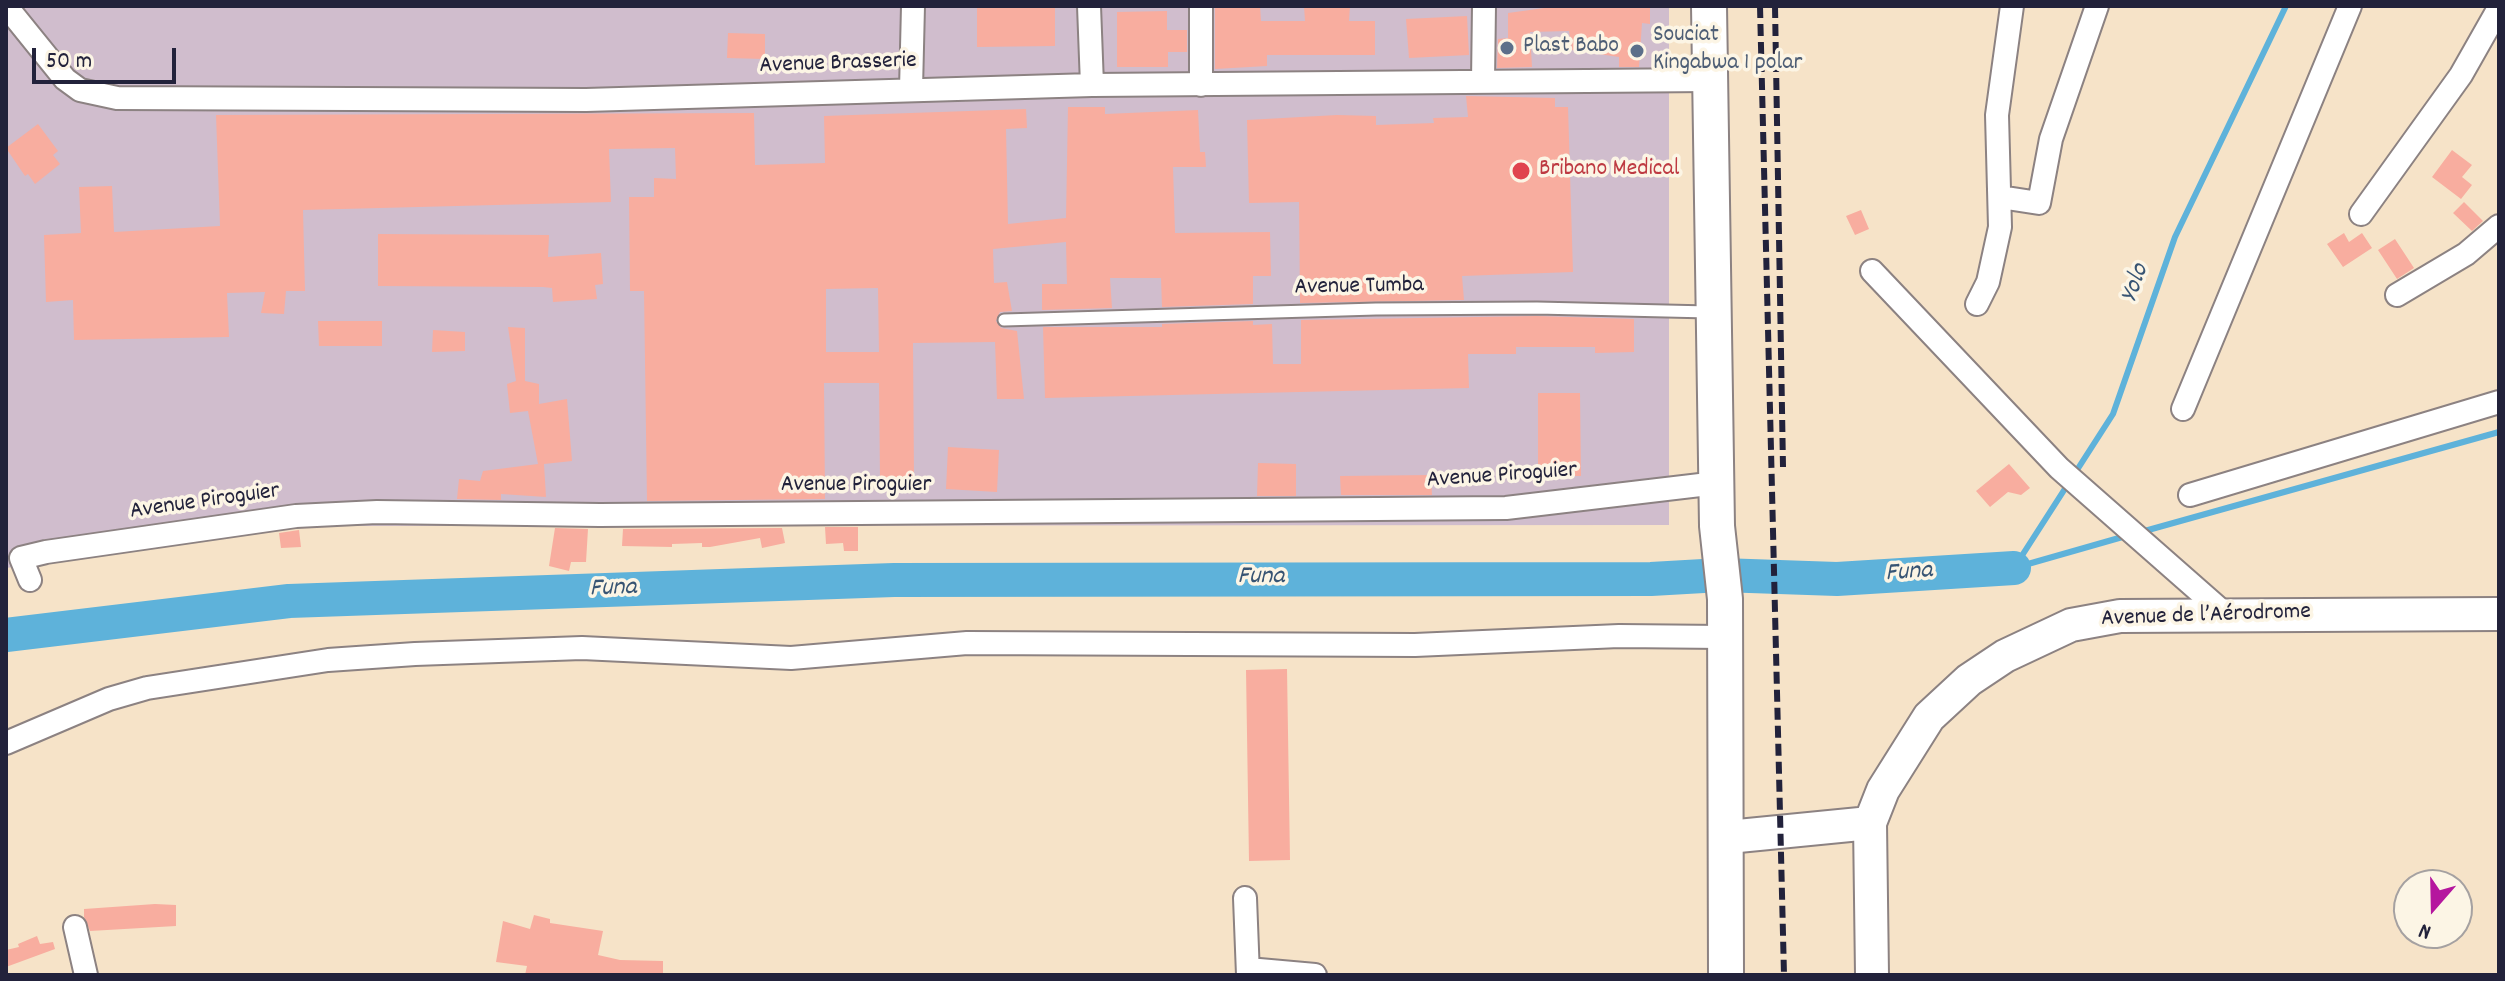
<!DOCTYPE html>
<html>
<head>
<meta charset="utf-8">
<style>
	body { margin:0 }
	#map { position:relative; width:2505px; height:981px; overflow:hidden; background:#f6e3c8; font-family:Dekko,sans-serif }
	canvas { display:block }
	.frame { position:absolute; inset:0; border:8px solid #22223b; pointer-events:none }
	.north { position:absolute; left:2393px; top:869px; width:80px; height:80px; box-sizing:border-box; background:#fcf5e5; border:2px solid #a5a1a1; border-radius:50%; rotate:200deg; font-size:22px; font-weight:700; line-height:32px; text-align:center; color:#22223b }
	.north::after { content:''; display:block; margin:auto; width:28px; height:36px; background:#b5179e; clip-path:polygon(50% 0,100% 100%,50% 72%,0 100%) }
	.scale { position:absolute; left:32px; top:48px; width:144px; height:36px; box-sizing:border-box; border:4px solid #22223b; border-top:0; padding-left:10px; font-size:24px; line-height:28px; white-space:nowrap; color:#22223b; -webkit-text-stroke:6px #fcf5e5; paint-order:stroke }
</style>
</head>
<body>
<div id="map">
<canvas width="2505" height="981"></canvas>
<div class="frame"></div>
<div class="north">N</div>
<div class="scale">50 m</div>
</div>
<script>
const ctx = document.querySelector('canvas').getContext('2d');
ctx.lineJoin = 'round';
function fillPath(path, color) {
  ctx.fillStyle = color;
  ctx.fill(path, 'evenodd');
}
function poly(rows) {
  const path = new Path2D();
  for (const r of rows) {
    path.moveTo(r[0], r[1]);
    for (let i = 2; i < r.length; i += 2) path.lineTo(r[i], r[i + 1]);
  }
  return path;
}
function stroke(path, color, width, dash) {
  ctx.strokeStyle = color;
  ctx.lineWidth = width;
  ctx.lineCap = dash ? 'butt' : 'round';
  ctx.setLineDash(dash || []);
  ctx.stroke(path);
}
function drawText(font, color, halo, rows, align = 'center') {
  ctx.font = font + ' Dekko,sans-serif';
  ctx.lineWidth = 7;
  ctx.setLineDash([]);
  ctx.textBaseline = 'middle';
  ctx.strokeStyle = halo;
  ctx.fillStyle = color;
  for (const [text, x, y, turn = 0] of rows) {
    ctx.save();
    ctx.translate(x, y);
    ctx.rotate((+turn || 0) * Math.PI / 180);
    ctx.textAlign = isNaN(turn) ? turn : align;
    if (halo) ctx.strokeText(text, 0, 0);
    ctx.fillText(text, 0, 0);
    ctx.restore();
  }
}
const industrial = poly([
	[6,6,1669,6,1669,525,308,526,6,568]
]);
const stream = poly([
	[2141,532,2499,432],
	[2014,568,2113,414,2175,237,2286,6],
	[2014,568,2126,536]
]);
const river = poly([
	[6,635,289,601,894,580,1651,579,1721,575,1837,579,2014,568]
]);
const building = poly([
	[977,6,1055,6,1055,46,977,47],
	[1215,6,1260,6,1261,21,1305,21,1304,6,1350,6,1349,21,1375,21,1375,55,1267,55,1267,66,1215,69],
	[1559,6,1650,6,1650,24,1642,23,1639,67,1619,67,1619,57,1572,50,1569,31,1530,32,1532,67,1497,68,1498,39,1508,38,1508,13],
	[1167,11,1167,30,1187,30,1187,52,1168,52,1168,67,1117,67,1117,12],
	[1467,16,1469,55,1409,58,1406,19],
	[728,33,765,34,765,59,727,58],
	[1466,96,1555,98,1555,107,1568,107,1573,272,1462,276,1464,300,1300,303,1299,202,1249,203,1247,120,1337,115,1376,116,1376,125,1434,123,1433,118,1468,117],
	[1068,107,1105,107,1105,114,1198,110,1200,152,1205,152,1206,167,1173,167,1175,233,1270,232,1271,276,1253,276,1253,304,1162,307,1161,278,1110,278,1112,308,1042,310,1042,284,1067,284,1066,242,993,249,994,283,1007,282,1012,311,1000,312,996,321,1001,328,1017,331,1024,399,997,399,995,342,913,343,914,479,880,480,879,383,824,383,825,499,647,501,644,291,630,291,629,197,654,197,654,178,676,179,675,148,609,149,611,202,303,210,305,291,286,291,284,314,261,313,265,292,227,293,229,337,74,340,73,300,46,302,44,235,81,233,79,187,112,186,114,232,220,226,216,115,754,113,755,165,825,163,824,116,1026,109,1027,128,1006,129,1008,224,1066,218],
	[878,288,879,352,826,352,826,289],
	[38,124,58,151,53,155,60,164,35,184,28,174,25,176,6,148],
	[2452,150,2472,165,2462,177,2472,185,2461,199,2432,177],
	[2464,202,2483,221,2472,231,2453,213],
	[1861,210,1869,229,1855,235,1846,216],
	[2344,233,2349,242,2362,233,2372,248,2343,267,2327,244],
	[378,234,549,235,548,257,601,253,603,284,595,285,597,299,553,302,552,288,543,287,378,286],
	[2395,239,2414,268,2397,279,2378,250],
	[1537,316,1634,319,1634,352,1595,353,1595,347,1516,347,1516,354,1468,354,1469,388,1045,398,1043,327,1162,327,1162,324,1253,321,1253,325,1272,324,1273,364,1301,364,1301,320],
	[318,321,382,321,382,346,319,346],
	[508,327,525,328,525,381,539,384,539,404,567,399,572,461,544,464,546,497,501,494,501,500,457,499,459,479,480,481,483,471,538,464,528,411,510,413,507,384,516,381],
	[433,330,465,332,465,351,432,352],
	[1538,393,1580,393,1581,476,1538,476],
	[948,447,999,450,997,492,946,489],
	[1258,463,1296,464,1296,496,1257,496],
	[2009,464,2030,488,2021,495,2008,492,1990,507,1976,491],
	[1431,475,1432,495,1341,495,1340,476],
	[825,527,858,527,858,551,844,551,843,543,826,544],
	[555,528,588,529,586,562,571,562,569,571,549,566],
	[782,528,785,543,762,548,760,538,710,547,702,547,702,543,672,544,672,547,622,546,623,529],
	[299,530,301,547,281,548,279,533],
	[1287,669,1290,860,1249,861,1246,670],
	[155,904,176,905,176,926,90,931,84,917,84,909],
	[534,915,550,919,550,923,603,931,598,955,620,960,663,961,663,975,525,975,527,966,496,962,503,921,530,929],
	[37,936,40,944,53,942,55,949,6,967,6,950,19,947,18,944]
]);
const service = poly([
	[1004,320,1376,309,1537,308,1709,312]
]);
const minor = poly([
	[6,6,65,79,80,90,117,98,586,100,1092,85,1710,80],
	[1089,6,1092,85],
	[1201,6,1201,85],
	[1483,81,1484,6],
	[911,89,913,6],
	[2000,197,2039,203,2051,139,2097,6],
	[2361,214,2461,75,2499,8],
	[1872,271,2059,468,2224,613],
	[2397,295,2466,254,2499,226],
	[1977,304,1988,282,2000,227,1997,115,2012,6],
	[2183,409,2350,6],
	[2190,495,2499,402],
	[30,580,21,558,46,552,296,516,377,512,600,515,1506,508,1717,483],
	[6,743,109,699,147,688,328,660,415,654,582,648,791,658,967,643,1415,645,1619,636,1724,637],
	[1245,898,1248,975],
	[75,927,86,975],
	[1248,969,1315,975]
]);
const secondary = poly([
	[1728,837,1870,823],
	[1872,975,1870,823,1883,790,1929,717,1969,680,2005,656,2071,625,2120,616,2499,614]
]);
const primary = poly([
	[1709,6,1717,526,1725,599,1726,975]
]);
const rail = poly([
	[1760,6,1784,975],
	[1775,6,1783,467]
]);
const markers = [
	[1507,48,8,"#5c6f8a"],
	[1637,51,8,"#5c6f8a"],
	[1521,171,10,"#e0444e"]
];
const serviceNames = [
	["Souciat",1653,37],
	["Kingabwa 1 polar",1653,65],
	["Plast Babo",1523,48]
];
const streetNames = [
	["Avenue Brasserie",838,65,-2],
	["Avenue Tumba",1359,288,-1],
	["Avenue Piroguier",1502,477,-4],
	["Avenue Piroguier",856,487],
	["Avenue Piroguier",205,503,-8],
	["Avenue de l’Aérodrome",2206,617,-2]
];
const healthNames = [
	["Bribano Medical",1539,171]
];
const waterNames = [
	["Yolo",2137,284,-71],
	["Funa",1909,574,-4],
	["Funa",1261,578],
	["Funa",613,590,-2]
];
fillPath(industrial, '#d0bdcd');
stroke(stream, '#5eb2da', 6);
stroke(river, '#5eb2da', 34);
fillPath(building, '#f8ad9f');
stroke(service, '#8c8282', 15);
stroke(minor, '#8c8282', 26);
stroke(secondary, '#8c8282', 36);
stroke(primary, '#8c8282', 38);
stroke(service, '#fff', 11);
stroke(minor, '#fff', 22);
stroke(secondary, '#fff', 32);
stroke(primary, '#fff', 34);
stroke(rail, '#22223b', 6, [12, 6]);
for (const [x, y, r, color] of markers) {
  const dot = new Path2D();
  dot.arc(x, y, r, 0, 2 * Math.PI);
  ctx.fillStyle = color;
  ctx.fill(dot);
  stroke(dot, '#fcf5e5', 3);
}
drawText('24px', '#4e5e75', '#fcf5e5', serviceNames, 'left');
drawText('24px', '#22223b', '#fcf5e5', streetNames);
drawText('24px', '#be3a42', '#fcf5e5', healthNames, 'left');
drawText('italic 26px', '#375473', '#fcf5e5', waterNames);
</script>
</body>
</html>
